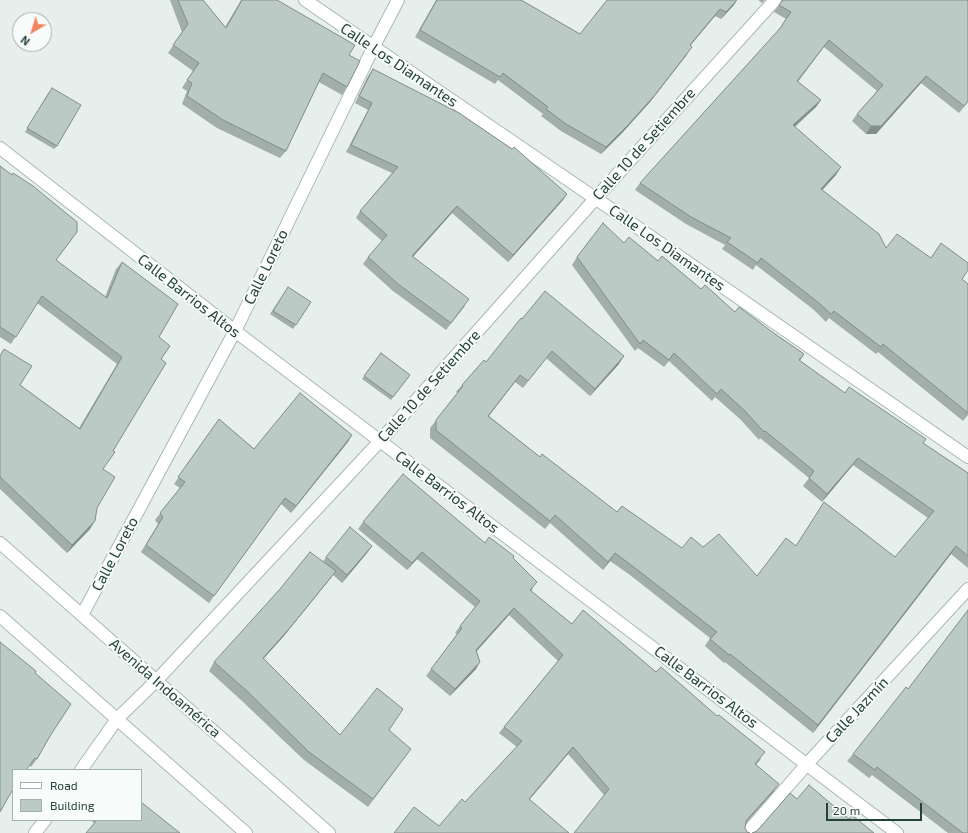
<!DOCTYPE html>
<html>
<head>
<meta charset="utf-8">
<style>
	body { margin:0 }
	#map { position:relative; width:968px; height:833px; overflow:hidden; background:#e6efeb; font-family:"Exo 2",sans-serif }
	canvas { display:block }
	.legend { position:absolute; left:12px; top:769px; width:130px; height:52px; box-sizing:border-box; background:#f7fbf9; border:1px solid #a3b1ad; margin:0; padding:5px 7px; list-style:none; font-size:12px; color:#24423a }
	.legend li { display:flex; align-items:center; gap:8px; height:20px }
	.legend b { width:20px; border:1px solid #a3b1ad }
	.north { position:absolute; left:12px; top:12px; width:40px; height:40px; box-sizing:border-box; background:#f7fbf9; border:1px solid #a3b1ad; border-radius:50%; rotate:218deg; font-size:11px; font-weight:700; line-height:16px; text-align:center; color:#24423a }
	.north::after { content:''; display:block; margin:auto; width:14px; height:18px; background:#f4845f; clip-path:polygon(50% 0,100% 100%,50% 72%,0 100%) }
	.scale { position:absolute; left:826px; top:803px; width:96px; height:18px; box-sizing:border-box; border:2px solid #24423a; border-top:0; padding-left:5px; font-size:12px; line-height:14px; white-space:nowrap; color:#24423a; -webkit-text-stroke:3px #f7fbf9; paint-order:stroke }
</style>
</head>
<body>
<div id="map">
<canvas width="968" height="833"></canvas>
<ul class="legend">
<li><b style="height:5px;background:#fff"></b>Road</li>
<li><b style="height:11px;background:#bbcac4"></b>Building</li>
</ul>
<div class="north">N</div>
<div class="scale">20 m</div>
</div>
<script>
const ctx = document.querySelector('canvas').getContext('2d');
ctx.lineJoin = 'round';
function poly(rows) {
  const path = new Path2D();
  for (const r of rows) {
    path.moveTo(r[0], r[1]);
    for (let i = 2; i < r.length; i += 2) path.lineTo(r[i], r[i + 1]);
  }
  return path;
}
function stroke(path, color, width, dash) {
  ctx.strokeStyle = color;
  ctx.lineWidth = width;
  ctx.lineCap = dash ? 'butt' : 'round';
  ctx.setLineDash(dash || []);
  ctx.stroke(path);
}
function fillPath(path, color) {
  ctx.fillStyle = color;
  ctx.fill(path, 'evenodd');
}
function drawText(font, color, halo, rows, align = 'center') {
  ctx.font = font + ' "Exo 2",sans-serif';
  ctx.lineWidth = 4;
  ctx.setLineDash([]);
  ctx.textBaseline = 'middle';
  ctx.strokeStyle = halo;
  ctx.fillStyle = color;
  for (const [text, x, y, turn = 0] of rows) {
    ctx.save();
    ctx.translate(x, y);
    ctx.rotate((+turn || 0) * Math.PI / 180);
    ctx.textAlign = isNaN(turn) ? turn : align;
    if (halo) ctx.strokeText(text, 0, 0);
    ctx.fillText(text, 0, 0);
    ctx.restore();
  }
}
const minor = poly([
	[305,0,608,207,968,457],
	[0,148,235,331,897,833],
	[0,543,329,833],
	[82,615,235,331,373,48,398,0],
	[0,616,246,833],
	[81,770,117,719,156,681,380,441,595,199,775,0],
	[35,833,45,820],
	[747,833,807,764,968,589]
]);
const wall = poly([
	[170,0,203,0,225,27,241,0,277,0,349,55,347,87,342,95,319,82,286,151,280,158,217,128,182,104,187,91,182,88,193,71,168,53,182,32],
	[436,0,521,0,580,34,734,5,721,19,715,16,690,46,687,55,650,102,623,132,601,154,561,131,541,116,543,114,498,80,495,84,415,37],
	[758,0,765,0,762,3],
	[782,0,968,0,968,102,959,113,921,83,876,134,866,134,852,121,857,114,877,91,824,47,798,82,821,100,816,107,795,127,836,175,822,190,886,248,962,279,968,284,968,415,963,421,878,352,876,354,829,318,826,322,814,310,756,265,753,270,722,249,725,245,686,224,635,190,640,183,777,32,786,19,774,12,782,1],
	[373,69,563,200,508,262,452,213,413,257,465,306,446,330,393,291,363,264,368,257,382,241,356,218,360,211,392,173,346,152,368,110,355,103,368,76],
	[49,92,57,146,54,149,25,132],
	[0,166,77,232,56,260,105,297,116,269,122,262,159,337,170,346,161,359,103,469,97,508,90,529,67,553,0,489,0,356,4,349,20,385,79,428,117,364,37,303,11,344,0,337],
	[624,243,658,261,701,289,735,312,775,334,804,354,800,361,845,393,923,443,968,473,968,568,951,554,813,733,725,662,724,663,705,646,710,638,630,575,610,561,603,570,550,523,545,529,430,438,430,428,458,393,456,392,462,385,486,362,522,319,619,364,590,396,546,358,523,388,515,382,489,416,540,457,617,512,682,548,703,547,757,576,796,546,824,502,895,557,928,518,853,465,822,502,803,486,809,478,760,438,759,440,740,419,715,397,712,401,669,361,664,367,638,348,635,351,572,265,577,257],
	[288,287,311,302,293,329,270,314],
	[381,353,410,375,391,400,362,379],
	[219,419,254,449,352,435,291,513,281,504,209,603,141,552,158,524,155,520,180,488,174,484],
	[363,522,485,543,513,558,533,589,531,591,572,624,656,672,761,759,756,765,774,791,746,823,604,795,568,754,529,800,439,826,465,802,517,747,499,733,504,727,558,661,509,615,477,651,476,669,450,696,426,676,457,634,455,633,460,626,475,607,417,559,407,570,358,529],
	[372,546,367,553,342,583,333,575,283,637,263,659,340,735,389,730,405,757,368,807,304,760,242,701,209,671,214,662,323,562,326,557],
	[35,673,50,736,37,759,31,767,30,766,13,770],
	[908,689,968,833,948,833,872,775,869,778,847,761,853,754],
	[94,820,141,820,94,823,92,822]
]);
const shadedWall = poly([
	[737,0,734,5,721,19,726,12],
	[720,9,715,16,684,53,690,45],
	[692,47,650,102,623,132,601,154,606,147],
	[926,76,921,83,876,134,866,134,871,126],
	[821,100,816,107,788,132,793,125],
	[841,167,836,175,816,197,821,189],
	[567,194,563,200,508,262,513,255],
	[457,206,452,213,407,263,412,256],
	[624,356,619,364,590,396,595,389],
	[520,375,515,382,483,423,488,416],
	[352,435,348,442,291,513,296,506],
	[858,458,853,465,822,502,827,494],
	[95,521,90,529,67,553,72,545],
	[372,546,367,553,342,583,347,575],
	[956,546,951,554,813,733,818,725],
	[422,552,417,559,407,570,412,563],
	[615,553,610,561,603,570,608,562],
	[336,571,330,579,283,637,257,666,263,658],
	[514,608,509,615,472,656,476,650],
	[480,662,476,669,450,696,455,689],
	[573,747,568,754,524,806,529,799],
	[779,784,774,791,741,828,746,821]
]);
const building = poly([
	[178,0,203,0,226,28,242,0,277,0,355,45,349,55,360,61,347,87,323,73,286,151,223,120,187,96,192,83,187,80,199,63,173,45,188,24,178,0],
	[437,0,521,0,580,34,607,0,737,0,726,12,720,9,690,45,692,47,655,95,628,125,606,147,566,124,546,109,548,107,503,73,500,77,420,30,437,0],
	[783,0,968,0,968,101,964,106,926,76,881,126,871,126,857,114,883,85,829,40,797,81,821,100,793,125,841,167,821,189,879,234,886,248,897,234,931,258,941,243,968,263,968,270,962,279,968,284,968,413,883,344,881,347,834,311,831,314,819,303,761,258,758,263,727,242,731,238,691,217,640,183,783,25,782,25,791,12,779,5,783,0],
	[373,69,459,113,512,149,514,147,567,194,513,255,457,206,412,256,469,299,451,323,398,284,368,257,387,235,360,211,398,167,351,145,372,103,359,96,373,69],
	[52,88,81,105,57,146,27,128,52,88],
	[0,166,12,175,13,173,33,186,77,222,77,232,56,260,107,298,122,262,178,304,159,337,170,346,161,359,166,363,113,451,115,452,103,469,115,477,97,508,95,521,72,545,0,477,0,356,4,349,32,366,20,385,80,429,122,357,42,296,16,337,0,327,0,166],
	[603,223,624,243,629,237,658,261,662,256,701,289,705,285,735,312,739,307,775,334,804,354,799,360,845,393,849,387,926,439,923,443,968,473,968,556,956,546,818,725,730,654,729,655,710,639,717,632,635,568,615,553,608,562,555,515,550,521,436,430,436,420,463,386,462,385,484,360,486,362,521,318,522,319,545,291,624,356,595,389,552,351,528,381,520,375,488,416,540,457,542,454,617,512,622,506,682,548,691,537,703,547,719,534,757,576,786,538,796,546,824,502,895,557,934,511,858,458,827,494,809,478,814,471,765,431,764,432,745,411,721,389,717,394,674,353,669,360,643,340,640,344,577,257,603,223],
	[288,287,311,302,296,325,273,311,288,287],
	[381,353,410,375,393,397,364,376,381,353],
	[300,393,352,435,296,506,285,498,214,596,146,545,163,517,160,513,185,482,178,477,219,419,254,449,300,393],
	[403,474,485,543,489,537,514,556,513,558,537,582,530,590,572,624,583,610,656,672,661,667,717,716,719,715,765,752,755,764,779,784,746,821,745,828,747,832,750,833,574,833,609,789,573,747,529,799,569,833,394,833,414,807,439,826,462,799,465,802,522,741,504,727,563,655,514,608,476,650,480,662,455,689,431,669,462,628,460,626,480,601,422,552,412,563,363,522,403,474],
	[350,527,372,546,347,575,326,557,350,527],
	[310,552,336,571,289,629,263,658,340,735,377,688,403,709,389,730,411,749,373,799,309,752,248,692,214,662,280,589,310,552],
	[968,610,968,833,963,833,877,767,875,770,853,754,906,687,908,689,968,610],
	[0,642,36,671,35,673,71,704,50,736,37,759,35,758,26,770,13,770,13,789,0,812,0,642],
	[809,785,849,819,852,815,874,833,752,833,757,831,790,793,797,799,809,785],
	[141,802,180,833,86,833,97,820,141,820,141,802]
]);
const streetNames = [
	["Calle Los Diamantes",399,65,34],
	["Calle 10 de Setiembre",644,144,-48],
	["Calle Los Diamantes",667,248,35],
	["Calle Loreto",266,267,-64],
	["Calle Barrios Altos",189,296,38],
	["Calle 10 de Setiembre",429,386,-48],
	["Calle Barrios Altos",447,492,37],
	["Calle Loreto",115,554,-62],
	["Calle Barrios Altos",706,687,37],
	["Avenida Indoamérica",165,688,41],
	["Calle Jazmín",857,710,-47]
];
stroke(minor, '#a8b8b2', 14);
stroke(minor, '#fff', 12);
fillPath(wall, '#a1aea9');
fillPath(shadedWall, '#838d89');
fillPath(building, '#bbcac4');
stroke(building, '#838d89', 1);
drawText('15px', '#24423a', '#f7fbf9', streetNames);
</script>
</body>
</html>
